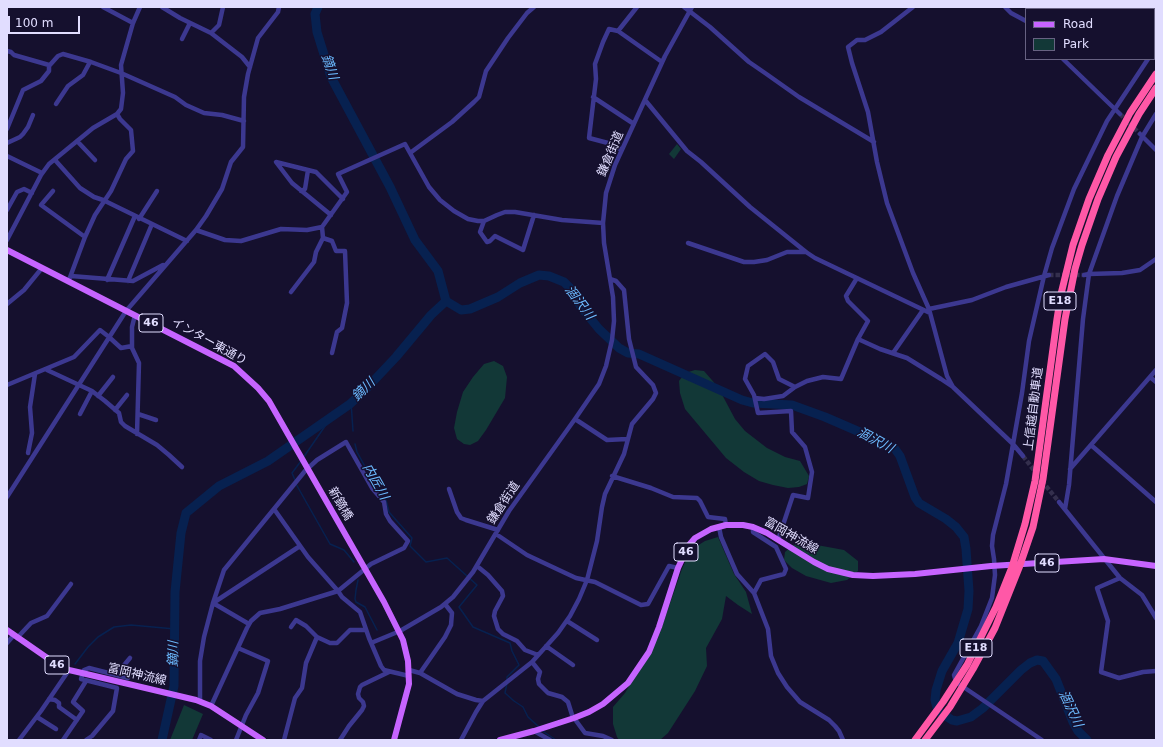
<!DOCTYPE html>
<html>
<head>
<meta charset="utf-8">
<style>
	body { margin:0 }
	#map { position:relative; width:1163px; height:747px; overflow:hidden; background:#15102e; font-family:"DejaVu Sans",sans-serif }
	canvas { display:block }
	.frame { position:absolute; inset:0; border:8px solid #e1ddff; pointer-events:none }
	.legend { position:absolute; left:1025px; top:8px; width:130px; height:52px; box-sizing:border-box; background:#15102e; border:1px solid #676282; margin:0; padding:5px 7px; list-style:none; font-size:12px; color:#e1ddff }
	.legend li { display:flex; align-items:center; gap:8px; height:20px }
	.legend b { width:20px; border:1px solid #676282 }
	.scale { position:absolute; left:8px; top:16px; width:72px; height:18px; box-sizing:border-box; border:2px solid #e1ddff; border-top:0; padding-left:5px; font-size:12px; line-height:14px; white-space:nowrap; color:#e1ddff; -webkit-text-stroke:3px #15102e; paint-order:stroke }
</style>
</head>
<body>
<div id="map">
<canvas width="1163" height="747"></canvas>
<div class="frame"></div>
<ul class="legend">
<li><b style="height:5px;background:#c664ff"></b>Road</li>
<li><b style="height:11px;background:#123837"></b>Park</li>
</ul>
<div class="scale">100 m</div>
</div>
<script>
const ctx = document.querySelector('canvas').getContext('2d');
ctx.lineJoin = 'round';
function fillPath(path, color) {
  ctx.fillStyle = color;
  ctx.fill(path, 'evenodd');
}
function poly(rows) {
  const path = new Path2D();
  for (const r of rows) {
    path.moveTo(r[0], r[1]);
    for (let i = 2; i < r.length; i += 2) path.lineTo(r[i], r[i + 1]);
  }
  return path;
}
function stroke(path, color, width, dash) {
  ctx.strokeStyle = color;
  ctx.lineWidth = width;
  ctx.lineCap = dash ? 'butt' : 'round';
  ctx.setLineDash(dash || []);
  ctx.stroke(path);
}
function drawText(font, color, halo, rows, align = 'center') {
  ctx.font = font + ' "DejaVu Sans","Noto Sans JP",sans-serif';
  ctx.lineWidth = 3;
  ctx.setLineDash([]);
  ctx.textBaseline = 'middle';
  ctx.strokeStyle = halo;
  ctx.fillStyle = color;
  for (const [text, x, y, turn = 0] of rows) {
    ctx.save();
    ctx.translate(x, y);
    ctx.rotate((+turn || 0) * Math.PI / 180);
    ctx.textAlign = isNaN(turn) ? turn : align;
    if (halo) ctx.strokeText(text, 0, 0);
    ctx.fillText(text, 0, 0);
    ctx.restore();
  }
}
const green = poly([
	[677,144,681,149,674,159,669,154],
	[494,361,503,366,507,377,505,398,486,430,478,441,470,445,464,444,457,439,454,428,457,412,463,392,473,377,484,364],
	[695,370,704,371,718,387,735,419,745,431,767,448,785,457,800,461,809,476,807,484,799,487,788,488,773,485,759,481,744,472,726,458,685,409,680,393,679,381,685,373],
	[718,537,734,574,746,592,752,614,738,605,726,596,722,619,706,648,707,666,695,691,668,733,660,740,619,740,617,737,613,724,613,707,625,693,658,638,682,569,687,558,697,546,705,541],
	[806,543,844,550,858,561,858,571,847,580,831,583,806,576,792,568,784,560,785,552,793,545],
	[184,705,203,714,192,740,170,740]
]);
const stream = poly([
	[351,402,353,431],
	[355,444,357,452,378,490,385,496,389,512,412,538,410,546,426,562,447,558,477,585,459,607,473,627,510,643,512,651,519,665,507,677,507,680],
	[303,458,332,416],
	[295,480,292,473,301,461],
	[296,484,330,544,344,550,354,562],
	[358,580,356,590,355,599,356,602,365,607,377,630],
	[75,664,88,647,98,637,114,627,131,625,175,629],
	[507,683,505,693,514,701,523,707,528,717,539,727],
	[541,730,556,740]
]);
const river = poly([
	[318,7,315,14,317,32,331,77,390,187,415,240,438,271,446,301],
	[446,301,461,310,470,309,498,297,520,283,539,275,549,276,564,282,570,288,581,307,599,329,619,348,628,353,639,354,742,400,753,403,792,405,825,417,885,443,895,449,900,456,915,497,919,503,946,519,956,527,964,537,966,549,969,591,968,609,958,643,942,671,936,690,935,700,938,711,952,720,957,721,971,717,983,708,1021,670,1030,663,1037,660,1043,661,1056,679,1073,722,1078,731,1087,740],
	[162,740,174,686,175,592,181,533,186,513,219,486,268,461,350,404,364,391,396,357,431,315,446,301]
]);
const minorTunnel = poly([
	[1120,114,1140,134],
	[1049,275,1084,275],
	[1023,456,1036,473],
	[1042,481,1059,502]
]);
const minor = poly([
	[103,7,133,23],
	[162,7,180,18,211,33,242,57,250,67],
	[684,7,710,27,749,62,765,73,799,97,874,142],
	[913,7,881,32,865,40,857,40,848,47,852,63,868,112,877,162,887,203,913,273,929,309,947,376,953,387],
	[1005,7,1011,13,1026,21],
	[1148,7,1151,9],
	[1154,11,1156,13],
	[618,31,662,62],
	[211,33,219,25,223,7],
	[182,39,190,23],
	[7,51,11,52,14,55,49,65,49,71,41,81,23,90,7,129],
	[1154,51,1156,48],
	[1063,59,1120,114],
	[49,66,58,56,63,54,91,62,121,73,175,97,186,105,204,113,222,115,244,121],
	[593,97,634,124],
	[645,100,687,151,701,162,750,207,806,252,815,258,930,313],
	[56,104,68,86,83,75,90,62],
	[1140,134,1156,150],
	[77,141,95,160],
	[7,143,20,137,23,134,28,127,33,115],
	[622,150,608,143,589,138,596,79,595,64,603,42,609,29,618,31,637,7],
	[410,153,452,122,474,102,479,97,486,71,508,38,527,13,534,7],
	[7,156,42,173],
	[55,160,80,188,94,197,103,200,187,241],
	[53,191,41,205,85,237,69,280,66,280],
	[301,191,305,189,308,170],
	[7,210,17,192,24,189,32,193],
	[331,215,292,183,276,162,316,172,343,199],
	[139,219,157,191],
	[484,221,480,232,487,242,490,241,495,236,523,250,534,215],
	[196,230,225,240,241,241,281,229,307,230,322,227,347,192,338,174,405,144,429,187,440,200,454,211,468,219,478,221,484,221,497,215,505,212,515,212,562,220,603,223],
	[85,237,95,215,111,191,126,159,133,151,131,130,120,119,117,114],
	[323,238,332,241,336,251,345,251,347,303,342,328,337,332,332,353],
	[7,240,41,175,49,164,93,128,117,114,121,109,123,93,121,65,133,23,140,7],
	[688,243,744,262,754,262,767,260,787,252,806,252],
	[1084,275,1089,274,1122,273,1140,270,1156,259],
	[71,276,133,281,163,265],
	[857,278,846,296,848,301,868,321,858,339],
	[107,280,135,216],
	[128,281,152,224],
	[291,292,314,262,316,252,323,238,322,227],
	[7,304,24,290,42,268],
	[929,309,972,300,1006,287,1049,275],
	[135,315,132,327,132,348,139,363,137,434],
	[893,353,923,310],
	[47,370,92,391,105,401,119,413,121,422,125,426,157,445,169,455,182,467],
	[1150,377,1156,382],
	[7,385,74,357,100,330,109,337,121,348,132,346],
	[98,396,113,377],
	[755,398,764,399,783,396,795,387,807,381,823,377,841,379,858,339,880,349,907,358,941,379,953,387,1013,444,1023,456],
	[115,410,127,395],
	[80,414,92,391],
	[138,414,156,420],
	[575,419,607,440,627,439],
	[1091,445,1156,502],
	[28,453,32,433,30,407,35,374],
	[1070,469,1156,370],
	[612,476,651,488,673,497,697,498,700,501,708,517,725,519,726,525],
	[449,489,457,512,461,518,466,520,498,530],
	[7,497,126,311,196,230,206,216,222,189,231,162,243,147,244,97,248,74,258,38,278,12,279,7],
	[1059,502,1120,578,1142,595,1156,618],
	[274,509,308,557,338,591,342,597,360,612,369,638,381,666,384,670,409,676],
	[1065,509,1069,485,1083,319,1089,274,1117,196,1142,137,1156,114],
	[719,527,721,537,737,574,754,593,768,629,771,656,778,673,787,687,800,702,829,720,835,726,839,731,843,740],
	[753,527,753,532,776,547,786,569,784,574,761,580,754,593],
	[496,534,527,555,576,578,595,582,641,605,648,604,669,566,678,568],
	[778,540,793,495,808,498,812,472,805,447,792,432,791,411,758,413,754,395,745,379,748,366,765,354,773,362,779,379,795,387],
	[477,566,488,575,502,591,503,596,495,611,494,616,498,629,503,634,517,641,525,650,538,655],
	[1120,578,1097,588,1108,621,1101,672,1119,678,1143,672,1156,671],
	[213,603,300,546],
	[213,603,249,624],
	[567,621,597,640],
	[291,627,296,620,306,626,317,637,330,643,337,643,350,630,365,630],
	[17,638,31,623,47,616,71,584],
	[7,643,14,635],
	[371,643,400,631,441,607,453,597,473,572,509,511,575,419,599,384,606,366,612,340,614,321,613,297,604,243,603,223,606,193,615,165,665,56,692,7],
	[546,646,573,665],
	[532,662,540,672,538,679,539,684,548,693,562,697,568,702,573,718],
	[409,670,420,673,457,694,476,700,483,701],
	[420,673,445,637,451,625,452,613,445,604],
	[115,674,125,664,130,658],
	[49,699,55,700,59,703,59,707,77,720],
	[200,702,200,661,204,637,213,603,224,570,305,471,317,460,346,442,372,488,384,502,386,514,390,521,408,541,404,548,371,564,338,591,280,609,260,613,251,621,247,628,211,706],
	[37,717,56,729],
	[574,718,585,733,603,736,612,740],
	[534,731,550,740],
	[19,740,41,711,69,670],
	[63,740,83,711,73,702,86,681],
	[86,740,92,736,113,711,117,688,81,679,84,670,89,668,128,678],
	[199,740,201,735,211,740],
	[236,740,246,715,258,693,268,661,238,648],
	[284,740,295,698,302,688,306,663,317,637],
	[340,740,349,726,362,710,364,706,363,702,359,698,358,694,360,687,362,685,389,672],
	[461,740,476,712,483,701,532,662,558,633,570,616,579,599,587,580,597,541,602,507,605,494,624,454,632,424,653,399,656,393,653,385,636,367,629,339,624,290,616,281,610,279],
	[1042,740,956,682,954,675,981,626,992,598,995,575,994,559,992,546,993,535,1006,484,1022,393,1029,341,1044,276,1052,248,1074,189,1107,121,1148,59]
]);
const major = poly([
	[7,250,234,366,258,388,269,401,384,602,403,640,408,661,409,684,394,740],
	[7,630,56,664,69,670,82,673,196,700,211,706,263,740],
	[500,740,534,731,574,718,589,712,603,704,628,683,649,652,659,627,678,568,685,553,689,545,695,538,711,529,726,525,743,525,753,527,767,533,814,562,828,569,853,575,873,576,915,574,991,566,1104,559,1156,566]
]);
const highway = poly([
	[915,740,943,702,967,665,996,607,1012,567,1025,524,1035,481,1057,319,1061,294,1073,245,1089,199,1108,155,1130,113,1156,74],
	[925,740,950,707,973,669,995,628,1019,568,1033,527,1043,479,1065,319,1075,269,1082,245,1098,199,1116,157,1139,114,1156,88]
]);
const shields = [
	[1060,301,32],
	[151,323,24],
	[686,552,24],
	[1047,563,24],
	[976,648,32],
	[57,665,24]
];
const shieldNames = [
	["E18",1060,301],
	["46",151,323],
	["46",686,552],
	["46",1047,563],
	["E18",976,648],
	["46",57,665]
];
const streetNames = [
	["鎌倉街道",611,154,-67],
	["インター東通り",209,342,29],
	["上信越自動車道",1034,409,-83],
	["鎌倉街道",504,503,-57],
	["新鏑橋",340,504,60],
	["富岡神流線",791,536,30],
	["富岡神流線",137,675,13]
];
const waterNames = [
	["鏑川",329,67,70],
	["涸沢川",579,303,53],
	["鏑川",364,390,-44],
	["涸沢川",875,441,28],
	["内匠川",375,482,61],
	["鏑川",174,654,-89],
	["涸沢川",1070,709,65]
];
fillPath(green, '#123837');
stroke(stream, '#072150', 1.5);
stroke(river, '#072150', 9);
stroke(minorTunnel, '#342f4d', 4.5, [4.5, 2]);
stroke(minor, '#3c3890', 4.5);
stroke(major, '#c664ff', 6);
stroke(highway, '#ff58a7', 7);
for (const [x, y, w] of shields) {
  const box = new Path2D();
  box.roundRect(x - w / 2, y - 9, w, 18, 3);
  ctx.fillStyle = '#15102e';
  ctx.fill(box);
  stroke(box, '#e1ddff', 1);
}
drawText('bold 11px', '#e1ddff', null, shieldNames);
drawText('12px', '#e1ddff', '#15102e', streetNames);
drawText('italic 13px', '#6bbaff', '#15102e', waterNames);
</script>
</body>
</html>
